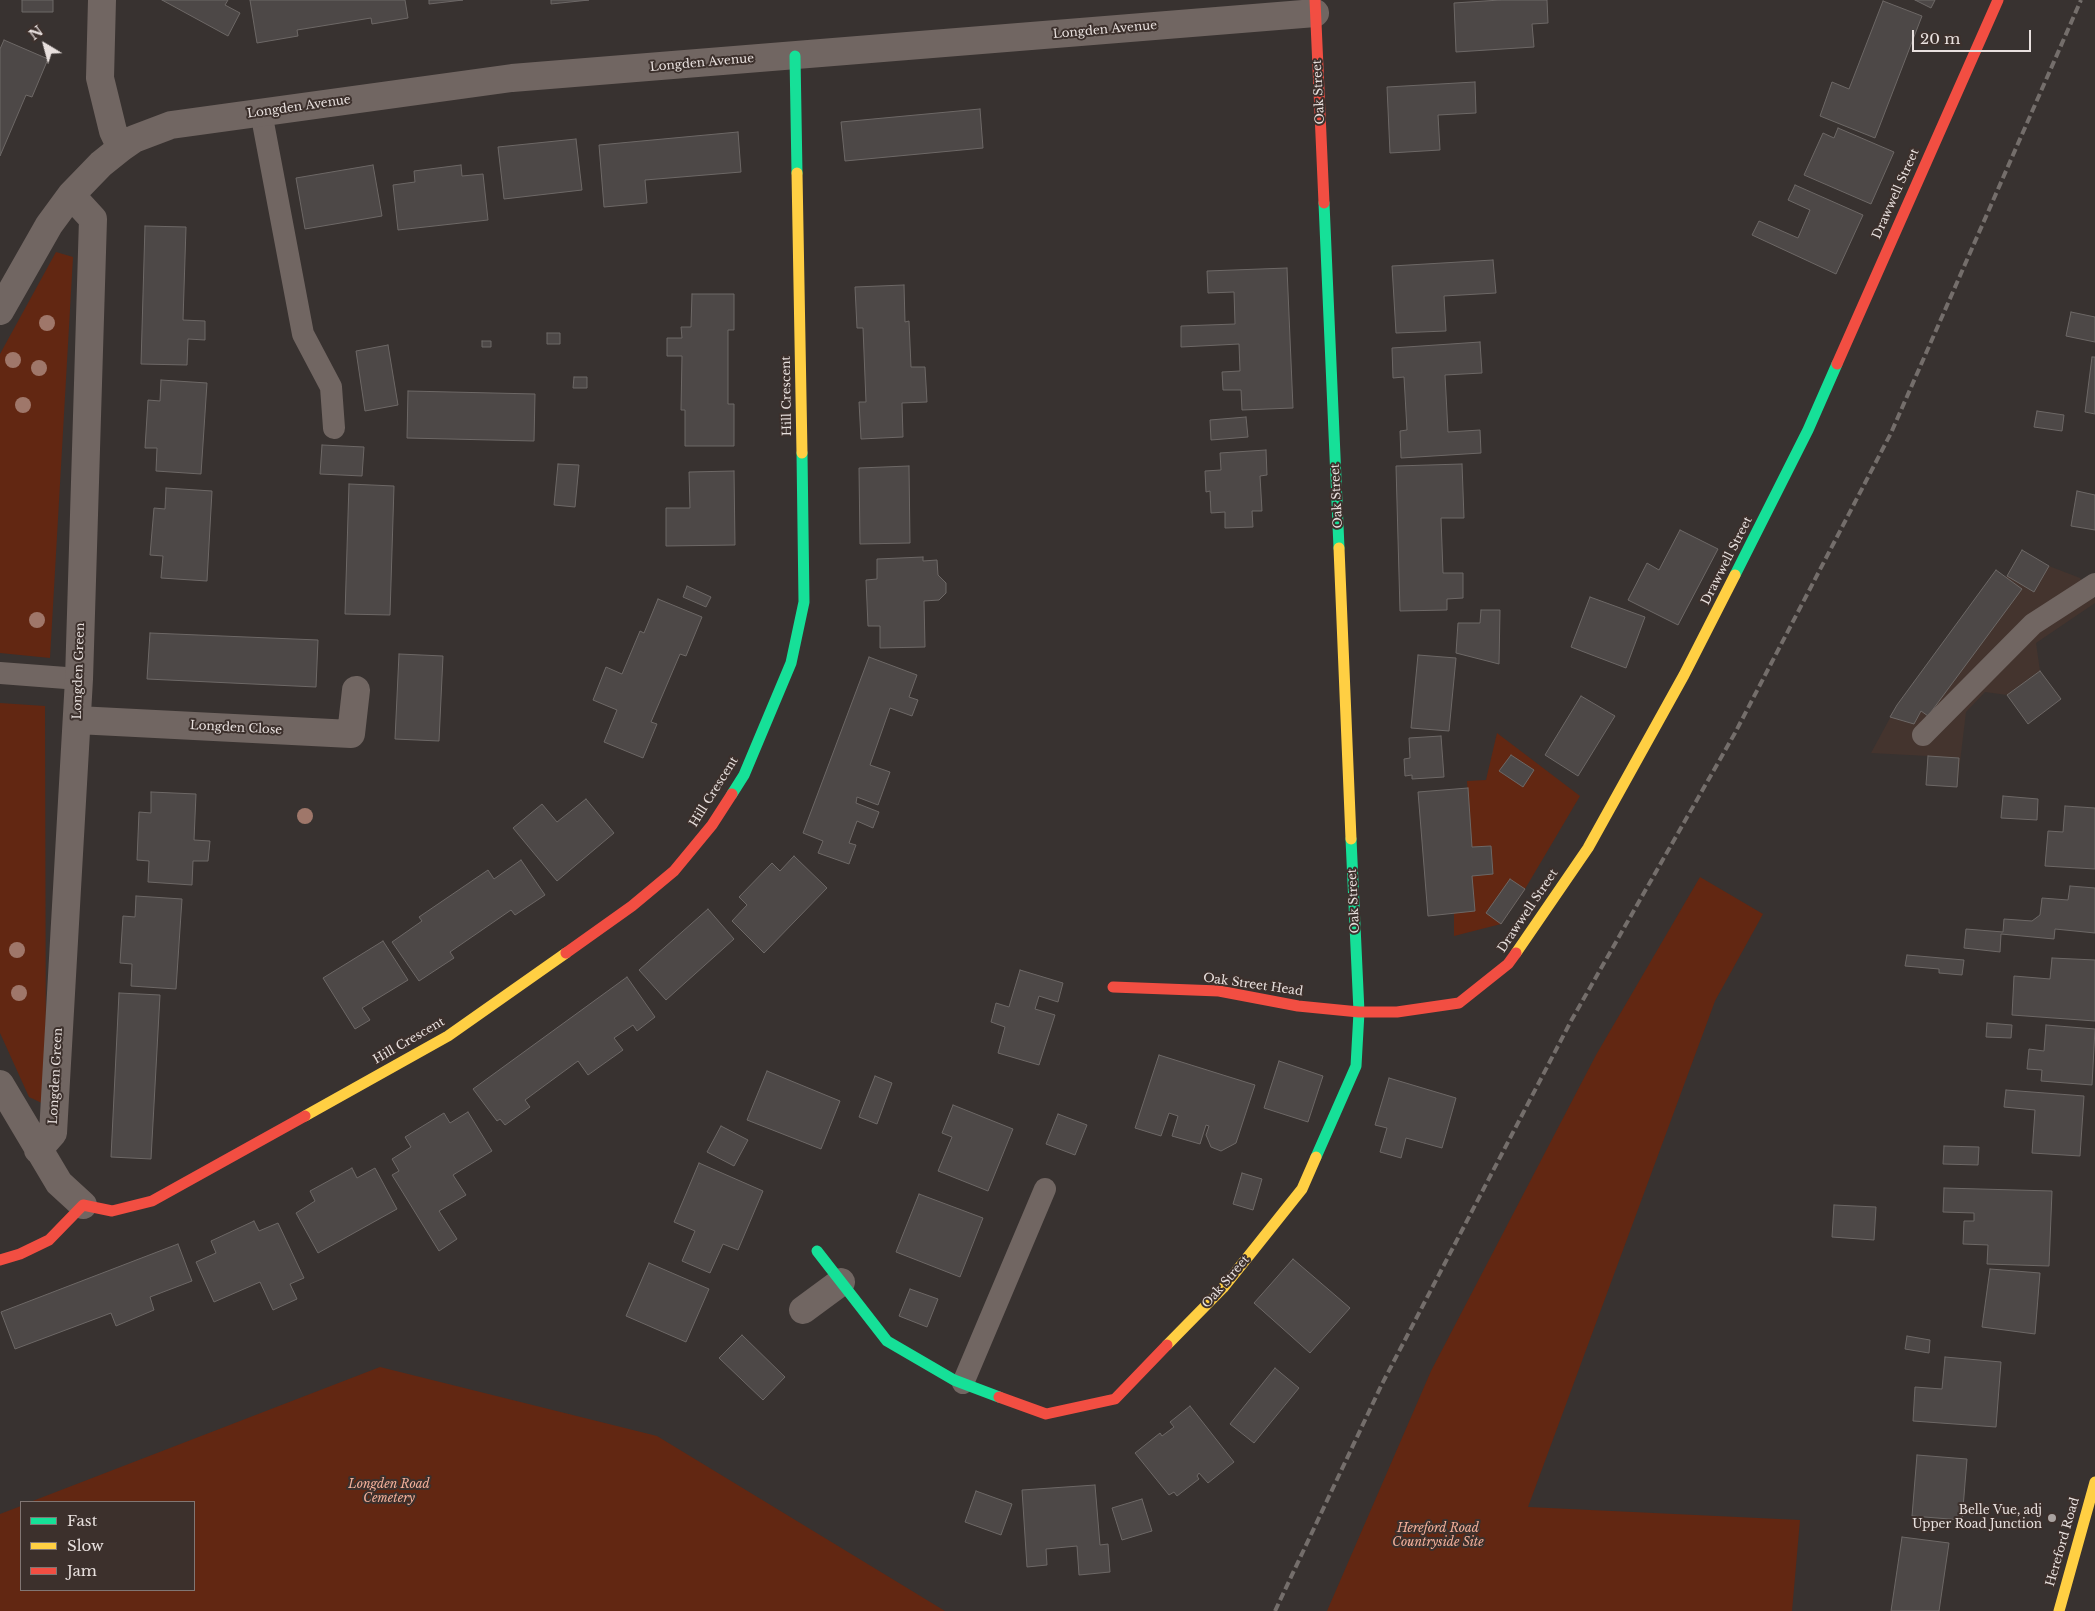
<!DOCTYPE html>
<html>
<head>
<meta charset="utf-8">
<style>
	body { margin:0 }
	#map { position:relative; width:2095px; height:1611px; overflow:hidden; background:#383230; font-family:"Libre Baskerville",serif }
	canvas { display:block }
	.legend { position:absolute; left:20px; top:1501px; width:175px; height:90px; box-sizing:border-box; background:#3c302c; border:1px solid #817673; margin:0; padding:6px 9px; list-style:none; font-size:15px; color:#e8e0de }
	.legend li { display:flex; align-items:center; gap:10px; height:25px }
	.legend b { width:25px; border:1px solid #817673 }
	.north { position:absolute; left:20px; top:20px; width:50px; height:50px; -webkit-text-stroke:4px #3c302c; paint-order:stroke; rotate:323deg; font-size:14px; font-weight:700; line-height:20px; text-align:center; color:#e8e0de }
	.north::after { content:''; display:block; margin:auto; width:18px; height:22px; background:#e8e0de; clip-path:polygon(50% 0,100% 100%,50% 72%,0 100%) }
	.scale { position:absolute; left:1912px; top:30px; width:119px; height:22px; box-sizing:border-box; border:2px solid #e8e0de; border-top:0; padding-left:6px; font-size:15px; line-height:18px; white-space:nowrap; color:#e8e0de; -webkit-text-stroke:4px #3c302c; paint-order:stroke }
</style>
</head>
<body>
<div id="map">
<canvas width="2095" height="1611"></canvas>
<ul class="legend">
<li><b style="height:6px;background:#16e098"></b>Fast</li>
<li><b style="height:6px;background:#ffcf43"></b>Slow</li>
<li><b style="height:6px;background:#f24e42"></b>Jam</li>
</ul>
<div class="north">N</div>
<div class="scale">20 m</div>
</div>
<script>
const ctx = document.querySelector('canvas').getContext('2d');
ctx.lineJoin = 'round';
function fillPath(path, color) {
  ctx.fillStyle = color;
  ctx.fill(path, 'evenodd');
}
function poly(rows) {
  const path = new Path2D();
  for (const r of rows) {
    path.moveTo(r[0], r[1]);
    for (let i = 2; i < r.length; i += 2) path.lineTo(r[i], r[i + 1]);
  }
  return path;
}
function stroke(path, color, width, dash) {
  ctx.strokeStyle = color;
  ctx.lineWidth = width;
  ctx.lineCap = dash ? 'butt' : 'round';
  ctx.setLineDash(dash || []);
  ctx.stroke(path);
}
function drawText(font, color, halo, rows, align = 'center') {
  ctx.font = font + ' "Libre Baskerville",serif';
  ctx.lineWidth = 4;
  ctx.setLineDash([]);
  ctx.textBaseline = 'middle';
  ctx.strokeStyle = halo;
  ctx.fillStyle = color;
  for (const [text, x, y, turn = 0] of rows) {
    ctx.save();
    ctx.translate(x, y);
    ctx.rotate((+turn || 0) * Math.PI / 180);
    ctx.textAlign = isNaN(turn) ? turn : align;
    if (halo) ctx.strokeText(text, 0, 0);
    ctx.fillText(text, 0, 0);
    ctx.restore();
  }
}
const built = poly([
	[2022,550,2049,566,2080,578,2095,599,2095,603,2036,643,2040,671,2061,699,2028,724,2007,695,1985,692,1966,712,1957,787,1926,785,1928,756,1871,753,1897,705,2007,576]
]);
const green = poly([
	[56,252,73,257,50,658,0,653,0,354],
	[0,703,45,706,46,1105,29,1097,0,1033],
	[1497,733,1580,796,1525,889,1501,924,1454,936,1454,913,1472,876,1493,874,1491,846,1472,847,1467,781,1486,780],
	[1700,877,1763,914,1715,1001,1528,1507,1800,1520,1792,1611,1327,1611,1431,1371,1596,1055],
	[380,1367,657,1436,945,1611,0,1611,0,1514,21,1506,21,1590,194,1590,194,1502,30,1502]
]);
const building = poly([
	[22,0,53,0,53,12,22,12,22,0],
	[162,0,228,0,225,5,240,13,228,36,162,0],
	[250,0,405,0,408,18,372,24,371,18,297,30,298,36,257,43,250,0],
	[429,0,463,0,429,4,429,0],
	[551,0,589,0,551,4,551,0],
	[1500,0,1547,0,1548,23,1532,24,1534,47,1456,52,1454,3,1500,0],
	[1915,0,1935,0,1931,8,1915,0],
	[1883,1,1922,16,1875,138,1820,116,1832,82,1849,89,1883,1],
	[4,40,48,59,32,97,26,95,0,156,0,49,4,40],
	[1475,82,1476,113,1438,115,1440,150,1390,153,1387,87,1475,82],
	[980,109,983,148,845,161,841,122,980,109],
	[1838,128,1894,152,1871,204,1804,175,1823,133,1834,138,1838,128],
	[738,132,741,172,645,180,647,203,604,207,599,145,738,132],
	[576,139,582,190,504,199,498,147,576,139],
	[373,165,382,216,305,229,296,178,373,165],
	[461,165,462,176,483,174,488,220,398,230,393,185,415,182,414,171,461,165],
	[1795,185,1863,215,1836,274,1752,235,1759,221,1798,238,1810,210,1788,200,1795,185],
	[145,226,186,227,183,320,205,321,205,340,188,339,187,365,141,364,145,226],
	[1493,260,1496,293,1444,296,1446,331,1396,333,1392,266,1493,260],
	[1287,268,1293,408,1242,410,1241,390,1223,390,1222,372,1240,371,1239,344,1181,347,1181,326,1235,324,1234,292,1208,293,1207,271,1287,268],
	[904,285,905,322,909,321,911,367,925,367,927,402,902,403,903,437,861,439,859,402,866,402,863,328,857,328,855,287,904,285],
	[692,294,734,294,734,330,728,330,728,404,734,404,734,446,685,446,685,410,681,410,682,356,667,356,667,338,682,338,681,327,691,327,692,294],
	[2071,312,2095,317,2095,342,2066,336,2071,312],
	[547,333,560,333,560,344,547,344,547,333],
	[482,341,491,341,491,347,482,347,482,341],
	[1480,342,1482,373,1445,375,1448,432,1480,430,1481,453,1401,458,1400,431,1407,430,1404,377,1393,378,1392,348,1480,342],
	[388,345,398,405,365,411,356,351,388,345],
	[2092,357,2095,357,2095,414,2085,412,2092,357],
	[574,377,587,377,587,388,573,388,574,377],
	[161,380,207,383,201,474,156,471,157,448,145,448,148,400,160,401,161,380],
	[408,391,535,394,534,441,407,438,408,391],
	[2037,411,2064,415,2062,431,2034,427,2037,411],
	[1246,417,1248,437,1211,440,1210,420,1246,417],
	[322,445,364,447,362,476,320,474,322,445],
	[1266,450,1267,475,1260,476,1262,511,1252,511,1253,527,1225,528,1225,512,1211,513,1210,491,1206,492,1205,471,1221,470,1220,453,1266,450],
	[558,464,579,465,575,507,554,505,558,464],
	[1462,464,1464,518,1441,518,1443,573,1463,573,1463,598,1447,599,1447,610,1400,611,1396,466,1462,464],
	[909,466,910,543,860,544,859,468,909,466],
	[734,471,735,545,666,546,666,508,690,508,689,472,734,471],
	[349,484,394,486,390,615,345,614,349,484],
	[166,488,212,491,207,581,161,578,163,556,150,555,154,508,165,509,166,488],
	[2077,491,2095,495,2095,530,2071,526,2077,491],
	[1680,530,1718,549,1678,625,1628,600,1647,563,1659,570,1680,530],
	[2022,550,2049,566,2034,592,2007,576,2022,550],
	[923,557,923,561,937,560,938,575,946,583,946,593,939,600,924,601,925,647,880,648,880,626,868,626,866,580,877,579,877,559,923,557],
	[1996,570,2022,589,1928,716,1921,711,1914,724,1890,717,1897,705,1996,570],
	[687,586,711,597,706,607,683,597,687,586],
	[1590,597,1645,617,1626,668,1571,647,1590,597],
	[658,599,702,617,686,656,680,654,651,722,657,724,643,758,604,742,617,710,593,700,606,667,622,674,640,631,644,633,658,599],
	[1481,610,1500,610,1499,664,1456,653,1458,623,1480,623,1481,610],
	[150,633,318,640,316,687,147,679,150,633],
	[399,654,443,656,439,741,395,739,399,654],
	[1418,655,1456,658,1449,731,1411,728,1418,655],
	[869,657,917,675,909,697,918,700,912,716,890,708,870,765,890,772,878,805,857,797,856,803,879,812,873,828,857,821,849,843,856,845,849,864,818,853,823,841,803,833,869,657],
	[2040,671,2061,699,2028,724,2007,695,2040,671],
	[1581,696,1615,716,1578,776,1545,755,1581,696],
	[1441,736,1444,777,1412,779,1412,775,1405,776,1404,759,1410,758,1409,738,1441,736],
	[1511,755,1534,770,1523,787,1499,771,1511,755],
	[1928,756,1959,758,1957,787,1926,785,1928,756],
	[1468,788,1472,847,1491,846,1493,874,1472,876,1475,911,1428,916,1418,792,1468,788],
	[151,792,196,794,194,840,210,841,208,861,193,861,192,885,148,882,149,861,137,860,139,812,151,813,151,792],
	[2003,796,2038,799,2037,820,2001,818,2003,796],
	[586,799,614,833,557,881,513,828,542,804,557,822,586,799],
	[2065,806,2095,808,2095,869,2045,866,2048,831,2063,832,2065,806],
	[794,856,827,888,764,953,732,921,747,905,739,897,772,863,780,871,794,856],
	[521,860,545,895,515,915,511,910,450,952,454,958,419,981,392,942,422,921,419,917,488,870,494,879,521,860],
	[1510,879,1525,889,1501,924,1486,913,1510,879],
	[2070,886,2095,888,2095,933,2055,929,2054,939,2001,934,2000,952,1964,948,1966,929,2003,932,2004,919,2032,921,2040,915,2042,898,2068,900,2070,886],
	[136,896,182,899,176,989,131,986,132,964,120,963,123,916,135,917,136,896],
	[708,909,734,939,666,1000,639,970,708,909],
	[383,941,408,980,362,1008,370,1020,355,1029,323,978,383,941],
	[1907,955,1964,960,1962,975,1939,973,1939,969,1905,966,1907,955],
	[2052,958,2095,960,2095,1021,2012,1015,2014,976,2050,979,2052,958],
	[1020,970,1063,983,1058,1002,1039,996,1035,1009,1055,1015,1039,1065,998,1053,1005,1027,991,1022,996,1003,1009,1007,1020,970],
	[627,977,655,1017,637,1031,633,1025,614,1038,623,1050,588,1075,578,1061,525,1100,530,1107,505,1125,500,1119,497,1121,473,1089,627,977],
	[119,993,160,995,151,1159,111,1157,119,993],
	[1987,1023,2012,1025,2011,1038,1986,1037,1987,1023],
	[2046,1025,2095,1029,2092,1085,2041,1081,2042,1070,2027,1069,2029,1049,2044,1051,2046,1025],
	[1159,1055,1255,1085,1236,1143,1221,1151,1211,1147,1206,1135,1209,1126,1206,1125,1200,1144,1172,1136,1178,1116,1169,1113,1161,1136,1135,1128,1159,1055],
	[1279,1061,1323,1076,1308,1122,1264,1108,1279,1061],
	[767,1071,840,1101,821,1149,747,1120,767,1071],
	[875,1076,892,1083,877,1124,859,1117,875,1076],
	[1389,1078,1456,1098,1442,1148,1406,1138,1401,1158,1380,1152,1387,1128,1375,1125,1389,1078],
	[2006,1090,2084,1096,2080,1156,2032,1153,2035,1110,2004,1107,2006,1090],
	[953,1105,1013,1129,988,1191,938,1171,952,1137,942,1133,953,1105],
	[468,1112,492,1151,453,1175,466,1195,439,1211,457,1239,439,1251,392,1175,399,1171,392,1159,411,1147,405,1137,444,1113,450,1123,468,1112],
	[1058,1114,1087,1125,1075,1155,1046,1144,1058,1114],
	[721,1126,748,1140,734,1166,707,1152,721,1126],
	[1944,1146,1979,1147,1978,1165,1943,1164,1944,1146],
	[699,1163,763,1191,738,1250,723,1244,710,1273,682,1261,695,1231,674,1222,699,1163],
	[352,1168,357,1178,375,1168,397,1209,318,1253,296,1213,315,1201,310,1191,352,1168],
	[1242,1173,1262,1179,1253,1210,1233,1204,1242,1173],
	[1944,1188,2052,1191,2049,1266,1987,1264,1988,1245,1963,1244,1964,1221,1974,1221,1974,1213,1943,1212,1944,1188],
	[919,1194,983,1218,960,1277,896,1252,919,1194],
	[1834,1205,1876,1207,1874,1240,1832,1237,1834,1205],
	[254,1221,259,1231,278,1223,304,1278,290,1284,297,1299,273,1310,260,1282,214,1302,196,1262,216,1253,211,1241,254,1221],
	[178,1244,192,1281,150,1297,154,1310,116,1326,111,1313,15,1349,1,1312,178,1244],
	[1293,1259,1350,1308,1310,1353,1254,1303,1293,1259],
	[649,1263,709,1289,686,1342,626,1316,649,1263],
	[1990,1269,2040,1273,2035,1334,1982,1327,1990,1269],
	[910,1289,938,1299,927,1327,899,1316,910,1289],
	[742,1335,785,1377,763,1400,719,1358,742,1335],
	[1907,1336,1930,1340,1929,1353,1905,1349,1907,1336],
	[1945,1357,2001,1362,1996,1427,1913,1421,1915,1387,1942,1389,1945,1357],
	[1275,1368,1299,1388,1254,1443,1230,1424,1275,1368],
	[1190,1406,1234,1462,1208,1483,1199,1473,1197,1476,1199,1479,1177,1496,1174,1492,1169,1495,1135,1453,1160,1433,1162,1436,1174,1427,1170,1422,1190,1406],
	[1917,1455,1967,1459,1962,1520,1912,1516,1917,1455],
	[1095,1485,1100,1545,1108,1544,1110,1572,1079,1575,1077,1546,1046,1549,1047,1565,1027,1567,1022,1490,1095,1485],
	[976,1491,1012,1504,1001,1535,965,1522,976,1491],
	[1142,1499,1152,1531,1122,1540,1112,1508,1142,1499],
	[1902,1537,1949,1543,1939,1611,1891,1611,1902,1537]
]);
const lane = poly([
	[261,112,303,334,331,387,334,428],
	[0,673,79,679],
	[1923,735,2033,624,2095,584],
	[963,1383,1045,1189]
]);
const street = poly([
	[102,0,100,78,113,131,121,148],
	[0,311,49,225,71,195,101,164,121,148,134,139,171,125,512,78,1315,13],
	[77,720,351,734,356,690],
	[0,1084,59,1183,83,1205],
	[38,1150,53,1133,79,679,93,219,71,195],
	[803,1310,841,1282]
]);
const fast = poly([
	[795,56,797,173],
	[1324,203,1339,548],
	[1735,575,1808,430,1837,364],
	[732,794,744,775,791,663,804,602,802,453],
	[1316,1157,1356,1066,1359,1012,1351,839],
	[817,1251,887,1341,954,1380,999,1397]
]);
const slow = poly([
	[797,173,802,453],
	[1339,548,1351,839],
	[1516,953,1588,848,1684,675,1735,575],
	[305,1116,448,1036,566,953],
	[1167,1345,1223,1288,1302,1189,1316,1157],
	[2059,1611,2095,1482]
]);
const jam = poly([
	[1315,0,1324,203],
	[1837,364,1998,0],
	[566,953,632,906,674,871,712,825,732,794],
	[1113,987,1219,991,1298,1006,1359,1012,1397,1012,1459,1003,1508,964,1516,953],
	[0,1260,20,1254,49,1240,83,1205,112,1211,152,1201,305,1116],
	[999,1397,1046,1414,1115,1399,1167,1345]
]);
const rail = poly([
	[1275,1611,1382,1384,1571,1021,1735,733,1891,433,2081,0]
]);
const trees = [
	[47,323],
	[13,360],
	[39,368],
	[23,405],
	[37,620],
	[305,816],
	[17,950],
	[19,993]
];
const markers = [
	[2052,1518,5,"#aaa3a1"]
];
const streetNames = [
	["Longden Avenue",1105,30,-5],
	["Longden Avenue",702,63,-5],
	["Oak Street",1319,92,-93],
	["Longden Avenue",299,107,-8],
	["Drawwell Street",1896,194,-66],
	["Hill Crescent",787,396,-91],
	["Oak Street",1337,496,-93],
	["Drawwell Street",1727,561,-63],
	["Longden Green",79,671,-88],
	["Longden Close",236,728,3],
	["Hill Crescent",714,792,-58],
	["Oak Street",1354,901,-93],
	["Drawwell Street",1528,911,-56],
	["Oak Street Head",1253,985,8],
	["Hill Crescent",409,1041,-30],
	["Longden Green",56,1076,-87],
	["Oak Street",1226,1282,-49],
	["Hereford Road",2063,1542,-74]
];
const parkNames = [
	["Longden Road",389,1485],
	["Cemetery",389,1499],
	["Hereford Road",1438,1529],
	["Countryside Site",1438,1543]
];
const poiNames = [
	["Belle Vue, adj",2042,1511],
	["Upper Road Junction",2042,1525]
];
fillPath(built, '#44342e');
fillPath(green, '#622712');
fillPath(building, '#4d4847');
stroke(building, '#6d6866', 1);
stroke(lane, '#716662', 22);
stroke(street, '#716662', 28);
stroke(fast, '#16e098', 11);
stroke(slow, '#ffcf43', 11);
stroke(jam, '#f24e42', 11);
stroke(rail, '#746e6b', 4, [8, 4]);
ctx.fillStyle = '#9f776a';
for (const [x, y] of trees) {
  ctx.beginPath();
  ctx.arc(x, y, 8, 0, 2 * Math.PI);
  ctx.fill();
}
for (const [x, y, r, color] of markers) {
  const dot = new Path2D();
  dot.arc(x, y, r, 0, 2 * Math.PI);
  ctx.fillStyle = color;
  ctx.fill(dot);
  stroke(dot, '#3c302c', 2);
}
drawText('12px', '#e8e0de', '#3c302c', streetNames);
drawText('italic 12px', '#f4b09a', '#3c302c', parkNames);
drawText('12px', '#e8e0de', '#3c302c', poiNames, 'right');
</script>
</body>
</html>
